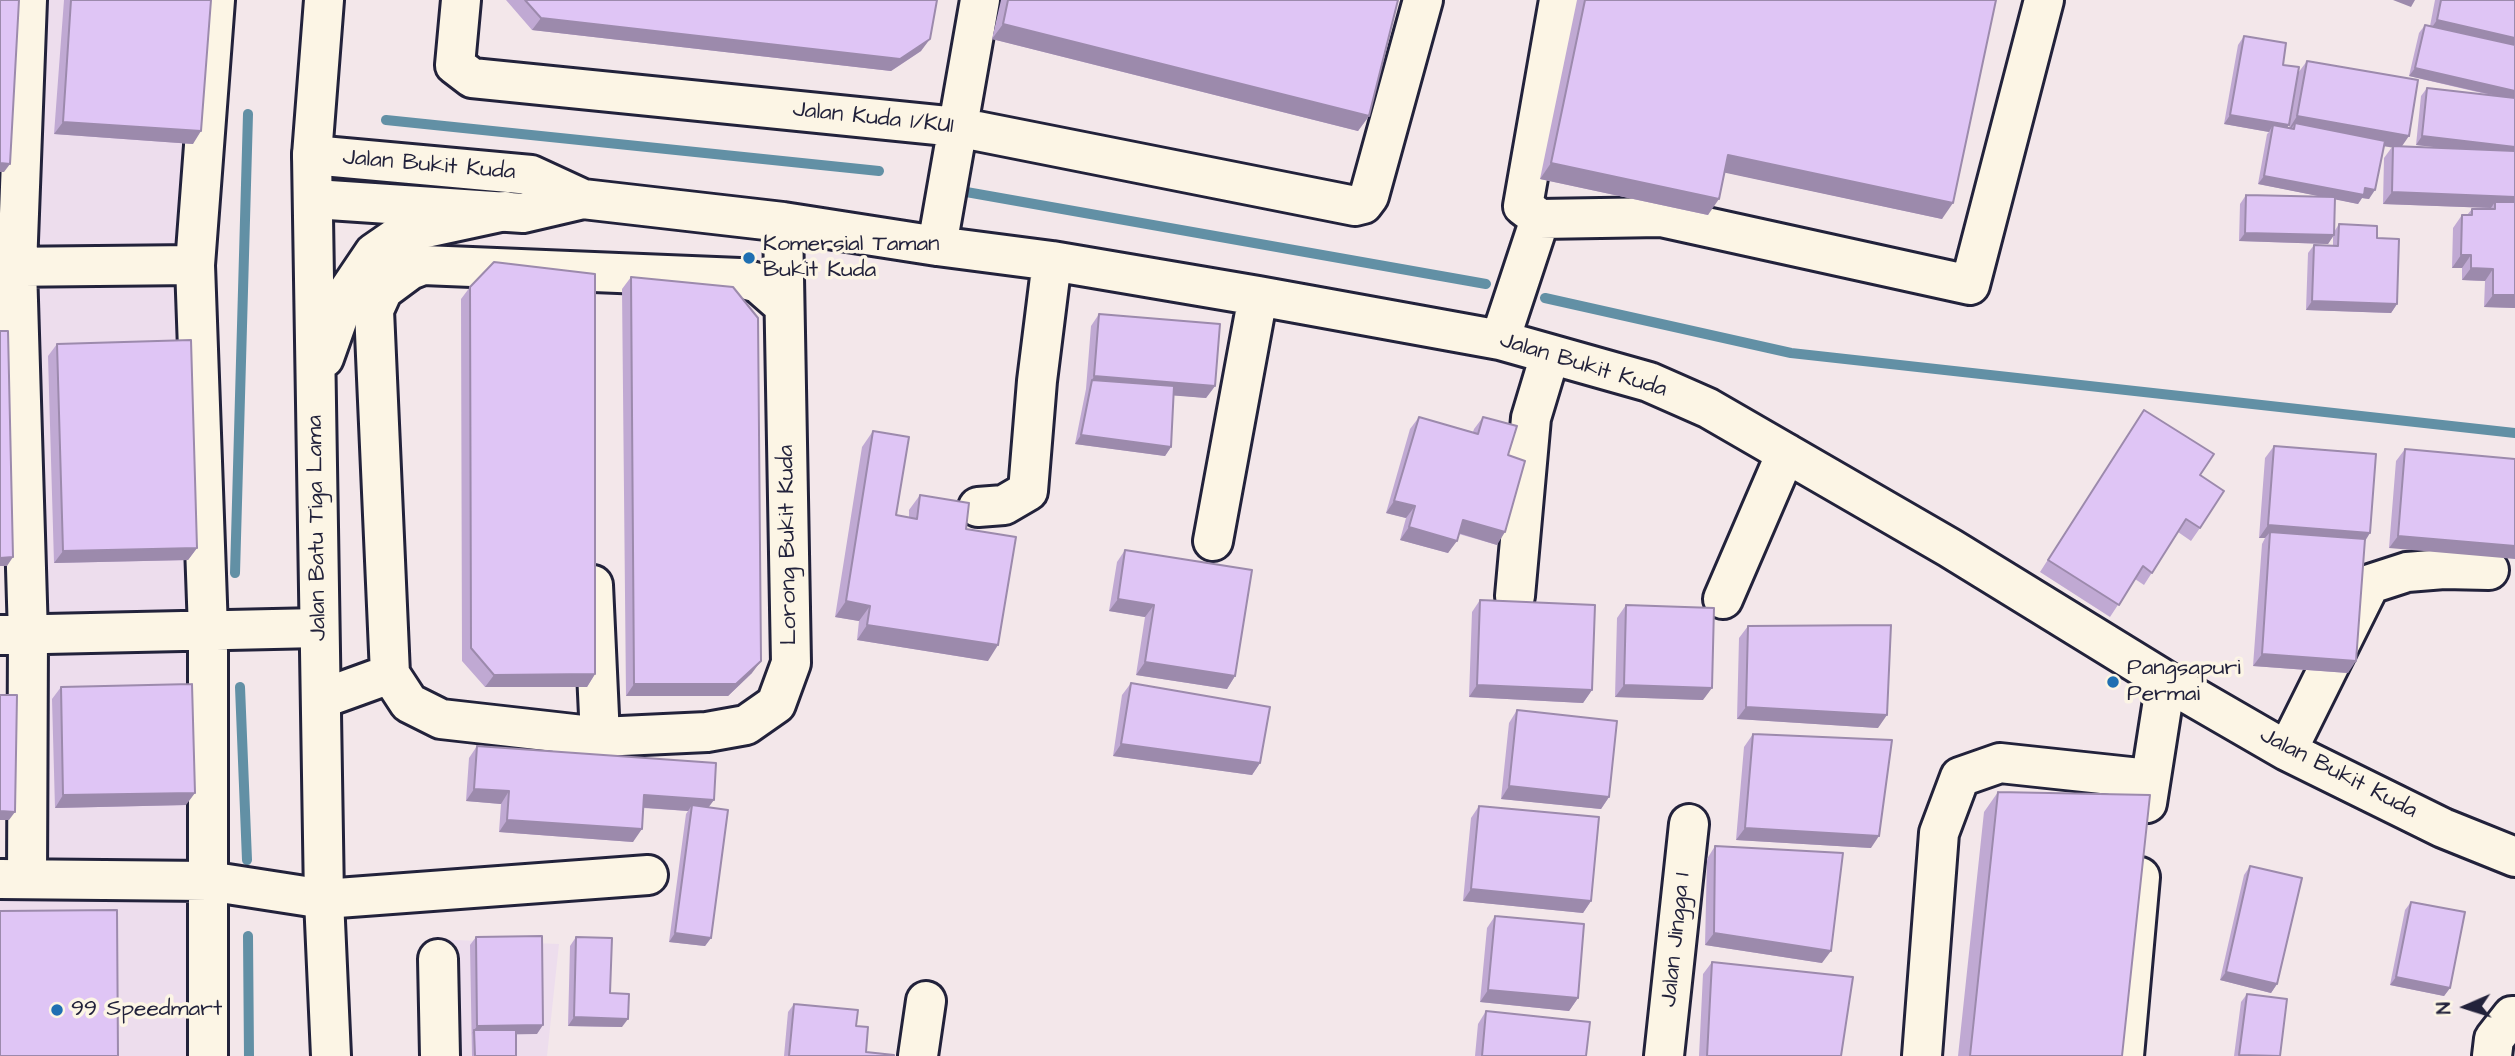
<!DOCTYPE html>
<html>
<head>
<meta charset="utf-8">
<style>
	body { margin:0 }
	#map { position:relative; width:2515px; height:1056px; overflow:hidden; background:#f3e7ea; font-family:"Architects Daughter",sans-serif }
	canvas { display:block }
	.north { position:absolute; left:2431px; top:972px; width:70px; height:70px; -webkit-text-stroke:5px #fcf5e5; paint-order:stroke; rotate:267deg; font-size:19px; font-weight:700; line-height:28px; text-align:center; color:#22223b }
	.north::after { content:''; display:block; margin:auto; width:24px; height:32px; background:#22223b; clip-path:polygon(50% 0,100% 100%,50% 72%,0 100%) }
</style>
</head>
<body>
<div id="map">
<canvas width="2515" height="1056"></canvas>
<div class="north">N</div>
</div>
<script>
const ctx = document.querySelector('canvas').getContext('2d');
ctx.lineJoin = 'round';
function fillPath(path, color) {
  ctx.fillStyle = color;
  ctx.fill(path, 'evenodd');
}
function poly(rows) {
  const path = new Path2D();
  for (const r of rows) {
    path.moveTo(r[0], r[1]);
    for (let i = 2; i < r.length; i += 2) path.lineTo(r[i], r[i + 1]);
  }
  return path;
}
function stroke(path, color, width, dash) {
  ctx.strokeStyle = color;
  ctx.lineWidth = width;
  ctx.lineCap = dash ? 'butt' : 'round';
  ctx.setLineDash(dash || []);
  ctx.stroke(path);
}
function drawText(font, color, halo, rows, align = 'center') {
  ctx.font = font + ' "Architects Daughter",sans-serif';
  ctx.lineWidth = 7;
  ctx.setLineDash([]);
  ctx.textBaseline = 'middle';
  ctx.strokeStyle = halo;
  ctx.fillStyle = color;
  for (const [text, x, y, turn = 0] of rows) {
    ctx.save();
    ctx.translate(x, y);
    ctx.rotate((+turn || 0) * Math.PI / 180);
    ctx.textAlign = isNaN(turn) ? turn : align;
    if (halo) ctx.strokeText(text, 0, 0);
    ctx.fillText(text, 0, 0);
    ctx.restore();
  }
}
const built = poly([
	[38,0,202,0,194,866,39,866,27,244],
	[0,892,187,893,187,1056,0,1056],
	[428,939,559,944,547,1056,432,1056]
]);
const stream = poly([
	[386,120,879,171],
	[955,190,1486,284],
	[1545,298,1791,353,2515,433],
	[235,573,248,114],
	[240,687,247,860],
	[248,936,249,1056]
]);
const minor = poly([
	[461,0,455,65,472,78,957,127,1355,206,1363,204,1369,196,1423,0],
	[312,155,531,175,583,199,783,222,937,246,1052,261,1258,296,1500,340,1649,382,1708,408,1950,548,2166,681,2287,751,2443,828,2515,857],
	[314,199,523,213,583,199],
	[1540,219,1523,206,1559,0],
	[783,222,791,663,776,704,746,725,707,732,600,737,441,719,409,703,390,674,374,310,383,290,410,270,423,265,740,278,758,283,783,305],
	[937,246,980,0],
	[0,267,195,265],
	[1500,340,1540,219,1661,217,1970,285,2044,0],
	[978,507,1004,505,1028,491,1037,381,1052,261],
	[1213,541,1258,296],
	[593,585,600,737],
	[1515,596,1531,418,1550,355],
	[1723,599,1786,453],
	[0,635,319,628],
	[321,699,390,674],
	[2287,751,2370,584,2407,572,2444,569,2489,570],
	[2147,803,2166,681],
	[0,879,208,881,324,899,648,875],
	[27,879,28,635,17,267,27,0],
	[438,959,440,1056],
	[208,1056,208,630,195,265,215,0],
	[918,1056,926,1001],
	[1664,1056,1689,824],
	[1922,1056,1939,833,1960,777,2000,763,2149,779],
	[2124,1056,2140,877],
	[2492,1056,2494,1039,2512,1016,2515,1016]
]);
const major = poly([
	[324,0,312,155,324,899,331,1056],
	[324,358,347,293,374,253,403,233,505,211]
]);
const wall = poly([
	[64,0,211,0,193,144,54,134],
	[506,0,937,0,921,51,891,71,532,30],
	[1001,0,1398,0,1369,116,1358,131,992,39],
	[1577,0,1996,0,1942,219,1724,172,1708,215,1540,179],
	[2435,0,2515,0,2515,308,2484,307,2485,281,2462,280,2462,268,2452,268,2453,228,2462,215,2467,215,2472,209,2491,208,2383,204,2384,158,2392,147,2384,146,2369,199,2362,198,2358,204,2335,199,2334,232,2339,224,2377,238,2397,304,2391,313,2306,310,2308,253,2314,245,2333,246,2333,236,2328,244,2239,241,2240,204,2246,195,2324,197,2258,184,2267,134,2269,132,2224,124,2238,45,2244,36,2287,128,2289,128,2298,73,2307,61,2402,146,2446,148,2416,145,2421,96,2427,88,2490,95,2409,76,2419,33,2425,25,2430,26],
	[631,277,752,673,728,696,626,696,622,289],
	[470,287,595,674,587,687,485,687,462,661,461,299],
	[1099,314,1215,386,1206,398,1173,395,1171,447,1165,456,1075,444,1086,389,1091,326],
	[57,344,197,548,188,560,54,563,48,356],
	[2144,410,2200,475,2200,528,2191,541,2178,532,2144,585,2135,579,2110,617,2040,572],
	[1419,417,1473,432,1474,429,1483,417,1508,455,1497,545,1459,534,1448,553,1400,540,1406,518,1386,513,1410,429],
	[873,431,896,515,909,517,909,510,920,495,966,529,988,661,857,640,859,621,835,617,862,447],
	[2274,446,2365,541,2348,673,2253,666,2262,544,2265,538,2259,538,2265,458],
	[2405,449,2515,459,2389,548,2396,461],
	[1125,550,1235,676,1227,689,1136,675,1145,617,1109,611,1117,562],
	[1480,600,1592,690,1583,703,1469,697,1472,612],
	[1626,605,1703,700,1615,697,1617,618],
	[1748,626,1878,728,1737,719,1739,638],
	[1131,683,1260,763,1252,775,1113,756,1122,695],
	[61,687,186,805,55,808,52,699],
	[1517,710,1609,797,1601,809,1501,799,1509,723],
	[1753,734,1871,848,1736,840,1744,747],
	[477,746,708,808,711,938,705,946,669,942,686,814,688,811,643,808,633,842,499,832,501,804,466,801,469,758],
	[1998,792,2122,1056,1958,1056,1984,812],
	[1479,806,1591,901,1583,913,1463,901,1471,818],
	[1715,846,1822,963,1705,945,1707,859],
	[2250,866,2277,984,2271,993,2220,980,2244,875],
	[2411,902,2450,988,2444,996,2390,985,2405,910],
	[1495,916,1578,998,1569,1011,1480,1002,1487,928],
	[476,937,537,1034,516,1034,516,1056,472,1056,470,945],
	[576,937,610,993,622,1027,568,1026,570,946],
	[1712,962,1841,1056,1699,1056,1703,974],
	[2247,994,2280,1056,2234,1056,2241,1002],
	[794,1004,856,1026,866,1052,894,1056,784,1056,788,1012],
	[1486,1011,1586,1056,1475,1056,1478,1024]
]);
const shadedWall = poly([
	[2393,0,2415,0,2411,7],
	[541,18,930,39,921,51,891,71,532,30],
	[2437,20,2515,38,2515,52,2428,33],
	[1003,24,1369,116,1358,131,992,39],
	[2415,68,2515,91,2515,100,2409,76],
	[2230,115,2289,125,2283,134,2273,125,2269,132,2224,124],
	[2297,116,2409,136,2400,149,2294,130,2295,123,2291,129,2289,129],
	[63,122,201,131,193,144,54,134],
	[2422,136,2515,147,2515,154,2513,156,2416,145],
	[1728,155,1953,203,1942,219,1717,171],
	[0,163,10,164,4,172,0,172],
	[1551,163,1719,199,1708,215,1540,179],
	[2264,176,2365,188,2375,190,2369,199,2362,198,2358,204,2258,184],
	[2392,192,2515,197,2515,209,2495,202,2491,208,2383,204],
	[2245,233,2334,235,2328,244,2239,241],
	[2461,255,2471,255,2462,268,2452,268],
	[2471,268,2493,269,2485,281,2462,280],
	[2493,295,2515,295,2515,308,2484,307],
	[2312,301,2397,304,2391,313,2306,310],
	[1094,376,1215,386,1206,398,1090,389,1092,380],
	[1081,435,1171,447,1165,456,1075,444],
	[1394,501,1415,506,1406,518,1386,513],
	[1463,520,1505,532,1497,545,1455,532],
	[2268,525,2370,533,2362,546,2270,532,2265,538,2259,538],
	[1409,527,1457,541,1448,553,1400,540],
	[2398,536,2515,546,2515,559,2389,548],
	[197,548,188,560,54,563,63,551],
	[13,557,7,566,0,566,0,558],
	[1118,599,1154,605,1145,617,1109,611],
	[846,601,870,606,859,621,835,617],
	[867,625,998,645,988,661,857,640],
	[2262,654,2356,661,2348,673,2253,666],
	[761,661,752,673,728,696,626,696,634,684],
	[1145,662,1235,676,1227,689,1136,675],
	[595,674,587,687,485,687,494,675],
	[1477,685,1592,690,1583,703,1469,697],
	[1624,685,1712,688,1703,700,1615,697],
	[1746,707,1887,715,1878,728,1737,719],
	[1121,744,1260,763,1252,775,1113,756],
	[1509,786,1609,797,1601,809,1501,799],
	[474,789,509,791,501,804,466,801],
	[195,793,186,805,55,808,63,795],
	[644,795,714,800,705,812,692,805,688,811,635,807],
	[0,811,15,812,9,820,0,820],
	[507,820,642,829,633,842,499,832],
	[1745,828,1879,836,1871,848,1736,840],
	[1471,889,1591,901,1583,913,1463,901],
	[675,933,711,938,705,946,669,942],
	[1714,933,1831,951,1822,963,1705,945],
	[2226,972,2277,984,2271,993,2220,980],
	[2396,977,2450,988,2444,996,2390,985],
	[1488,990,1578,998,1569,1011,1480,1002],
	[574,1017,628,1019,622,1027,568,1026],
	[543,1025,537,1034,474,1035,474,1030,471,1035,477,1026]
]);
const building = poly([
	[0,0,19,0,10,164,0,163,0,0],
	[71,0,211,0,201,131,63,122,71,0],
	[525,0,937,0,930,39,900,59,541,18,525,0],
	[1008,0,1398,0,1369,116,1003,24,1008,0],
	[1585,0,1996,0,1953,203,1728,155,1719,199,1551,163,1585,0],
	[2441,0,2515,0,2515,38,2437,20,2441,0],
	[2425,25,2515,45,2515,91,2415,68,2425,25],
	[2244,36,2286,43,2283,65,2299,67,2289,125,2230,115,2244,36],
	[2307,61,2418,80,2409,136,2297,116,2307,61],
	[2427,88,2515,98,2515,147,2422,136,2427,88],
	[2295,123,2385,141,2375,190,2365,188,2364,195,2264,176,2273,125,2294,129,2295,123],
	[2393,146,2515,151,2515,197,2392,192,2393,146],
	[2246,195,2335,197,2334,235,2245,233,2246,195],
	[2495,202,2515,202,2515,295,2493,295,2493,269,2471,268,2471,255,2461,255,2462,215,2472,215,2472,209,2495,209,2495,202],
	[2339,224,2377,226,2377,238,2399,239,2397,304,2312,301,2314,245,2338,246,2339,224],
	[494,262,595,274,595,674,494,675,471,648,470,287,494,262],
	[631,277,733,287,758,318,761,661,736,684,634,684,631,277],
	[1099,314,1220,324,1215,386,1094,376,1099,314],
	[0,331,8,331,13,557,0,558,0,331],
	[191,340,197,548,63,551,57,344,191,340],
	[1092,380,1174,386,1171,447,1081,435,1092,380],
	[2144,410,2214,454,2200,475,2224,491,2200,528,2186,519,2152,573,2143,566,2119,605,2048,560,2144,410],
	[1419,417,1478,434,1483,417,1517,426,1508,455,1525,461,1505,532,1463,520,1457,541,1409,527,1415,506,1394,501,1419,417],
	[873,431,909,437,896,515,917,519,920,495,969,503,966,529,1016,537,998,645,867,625,870,606,846,601,873,431],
	[2274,446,2376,454,2370,533,2268,525,2274,446],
	[2405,449,2515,459,2515,546,2398,536,2405,449],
	[2270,532,2365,539,2356,661,2262,654,2270,532],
	[1125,550,1252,570,1235,676,1145,662,1154,605,1118,599,1125,550],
	[1480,600,1595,605,1592,690,1477,685,1480,600],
	[1626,605,1714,608,1712,688,1624,685,1626,605],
	[1891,625,1887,715,1746,707,1748,626,1891,625],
	[1131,683,1270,707,1260,763,1121,744,1131,683],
	[192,684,195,793,63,795,61,687,192,684],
	[0,695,17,695,15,812,0,811,0,695],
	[1517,710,1617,721,1609,797,1509,786,1517,710],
	[1753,734,1892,740,1879,836,1745,828,1753,734],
	[477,746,716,763,714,800,644,795,642,829,507,820,509,791,474,789,477,746],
	[1998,792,2150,795,2122,1056,1970,1056,1998,792],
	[692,805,728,810,711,938,675,933,692,805],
	[1479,806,1599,817,1591,901,1471,889,1479,806],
	[1715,846,1843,853,1831,951,1714,933,1715,846],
	[2250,866,2302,878,2277,984,2226,972,2250,866],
	[2411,902,2465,912,2450,988,2396,977,2411,902],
	[117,910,118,1056,0,1056,0,911,117,910],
	[1495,916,1584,924,1578,998,1488,990,1495,916],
	[542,936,543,1025,477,1026,476,937,542,936],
	[576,937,612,938,610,993,629,994,628,1019,574,1017,576,937],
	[1712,962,1853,977,1841,1056,1707,1056,1712,962],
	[2247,994,2287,999,2280,1056,2239,1055,2247,994],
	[794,1004,858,1010,856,1026,868,1027,866,1052,894,1055,894,1056,789,1056,794,1004],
	[1486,1011,1590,1022,1586,1056,1482,1056,1486,1011],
	[474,1030,516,1030,516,1056,475,1056,474,1030]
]);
const markers = [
	[749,258,7,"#1f6fb2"],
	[2113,682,7,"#1f6fb2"],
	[57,1010,7,"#1f6fb2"]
];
const streetNames = [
	["Jalan Kuda 1/KU1",873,119,6],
	["Jalan Bukit Kuda",429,166,5],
	["Jalan Bukit Kuda",1583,366,17],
	["Jalan Batu Tiga Lama",318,528,-91],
	["Lorong Bukit Kuda",789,545,-91],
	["Jalan Bukit Kuda",2338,774,27],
	["Jalan Jingga 1",1677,940,-84]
];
const poiNames = [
	["Komersial Taman",763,245],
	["Bukit Kuda",763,271],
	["Pangsapuri",2127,669],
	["Permai",2127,695],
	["99 Speedmart",71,1010]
];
fillPath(built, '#eddded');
stroke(stream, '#6290a5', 10);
stroke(minor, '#22223b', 44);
stroke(major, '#22223b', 44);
stroke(minor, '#fcf5e5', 38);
stroke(major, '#fcf5e5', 38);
fillPath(wall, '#c0a9d3');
fillPath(shadedWall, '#9c8aac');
fillPath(building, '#dfc5f5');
stroke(building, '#9c8aac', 2);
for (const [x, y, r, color] of markers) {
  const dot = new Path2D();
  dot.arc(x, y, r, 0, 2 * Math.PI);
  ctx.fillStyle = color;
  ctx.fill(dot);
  stroke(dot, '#fcf5e5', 2.5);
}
drawText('23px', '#22223b', '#fcf5e5', streetNames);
drawText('23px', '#22223b', '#fcf5e5', poiNames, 'left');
</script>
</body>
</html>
